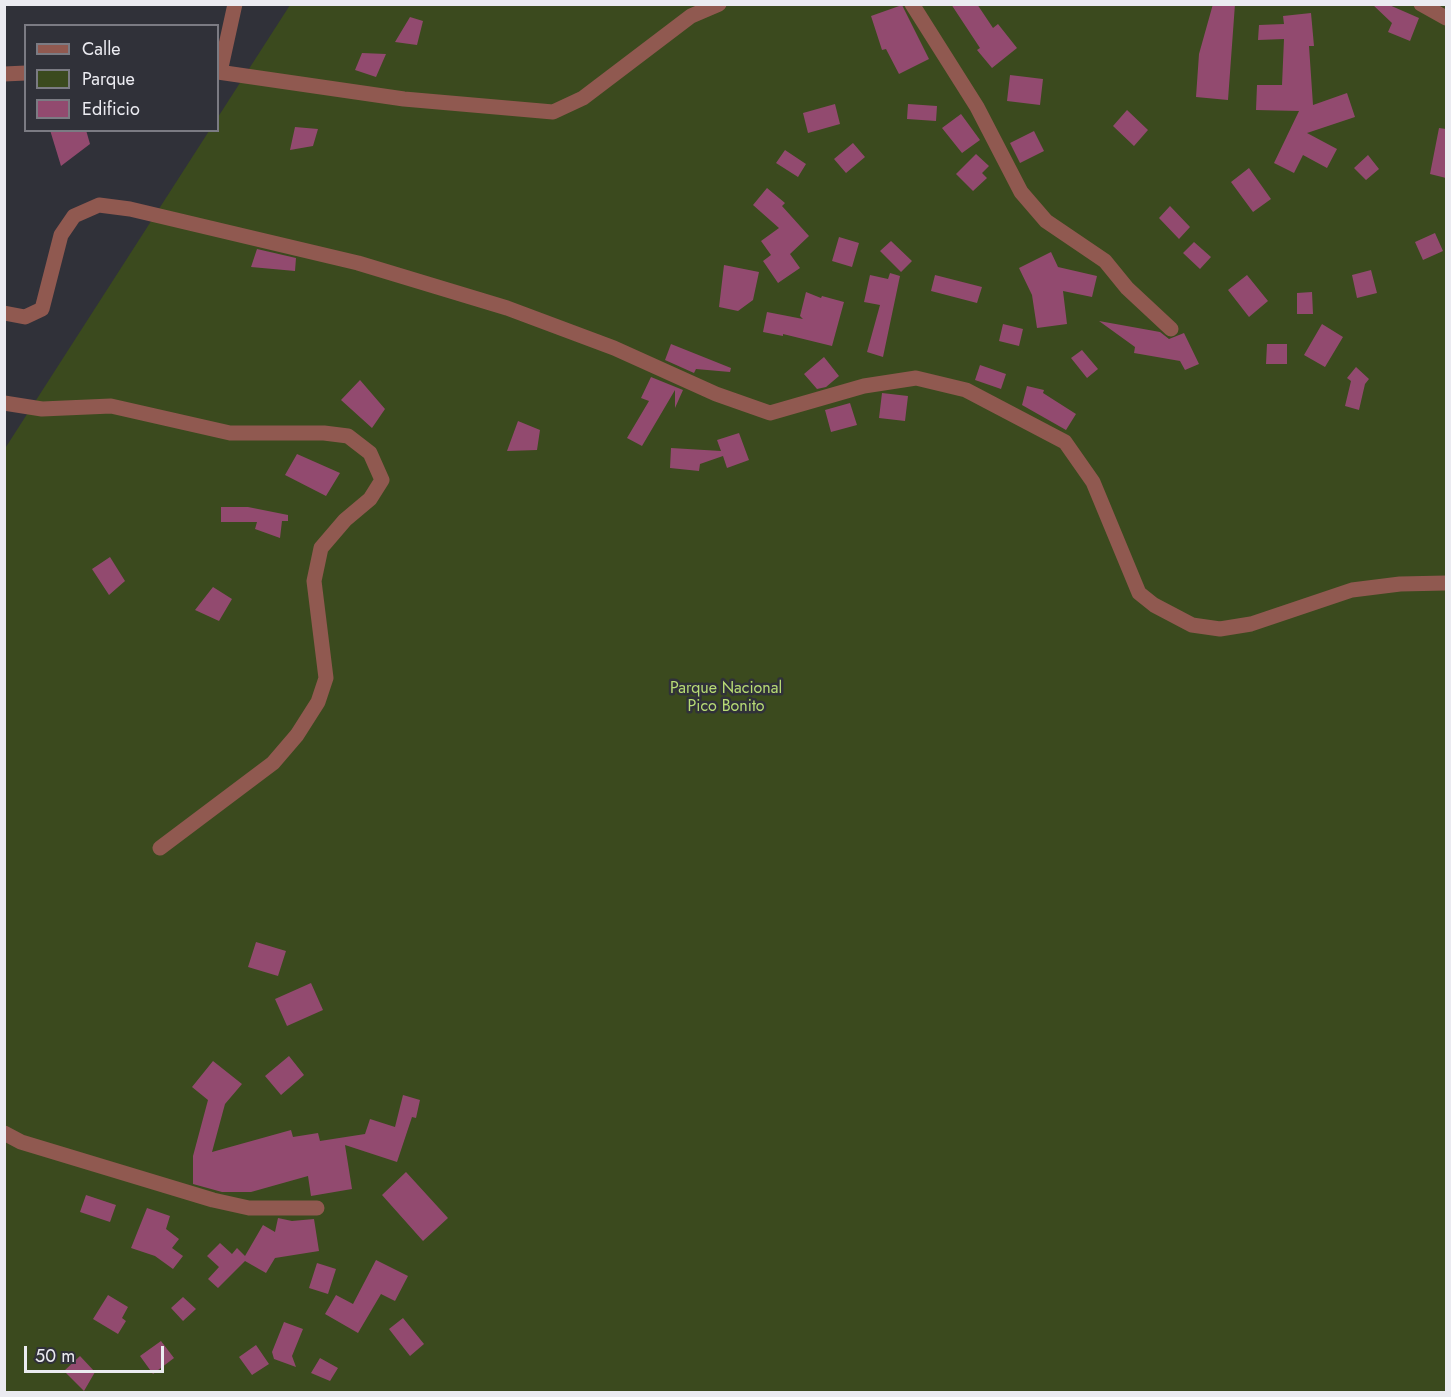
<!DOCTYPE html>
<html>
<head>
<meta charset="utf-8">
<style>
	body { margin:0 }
	#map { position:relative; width:1451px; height:1397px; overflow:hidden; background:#303139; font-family:Jost,sans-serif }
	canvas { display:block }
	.frame { position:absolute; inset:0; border:6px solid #ebebf1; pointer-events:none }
	.legend { position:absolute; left:24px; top:24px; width:195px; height:108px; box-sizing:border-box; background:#303139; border:2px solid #7b7b83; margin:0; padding:8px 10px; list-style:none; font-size:18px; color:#ebebf1 }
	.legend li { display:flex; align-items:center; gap:12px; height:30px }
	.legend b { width:30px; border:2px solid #7b7b83 }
	.scale { position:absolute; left:24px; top:1346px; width:140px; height:27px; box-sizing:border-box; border:3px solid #ebebf1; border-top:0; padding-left:8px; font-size:18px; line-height:21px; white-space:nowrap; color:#ebebf1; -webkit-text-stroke:4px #303139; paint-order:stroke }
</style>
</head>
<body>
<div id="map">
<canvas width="1451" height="1397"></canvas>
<div class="frame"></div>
<ul class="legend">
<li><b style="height:8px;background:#905950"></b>Calle</li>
<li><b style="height:16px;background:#3b4a1e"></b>Parque</li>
<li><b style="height:16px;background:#924a6f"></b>Edificio</li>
</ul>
<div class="scale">50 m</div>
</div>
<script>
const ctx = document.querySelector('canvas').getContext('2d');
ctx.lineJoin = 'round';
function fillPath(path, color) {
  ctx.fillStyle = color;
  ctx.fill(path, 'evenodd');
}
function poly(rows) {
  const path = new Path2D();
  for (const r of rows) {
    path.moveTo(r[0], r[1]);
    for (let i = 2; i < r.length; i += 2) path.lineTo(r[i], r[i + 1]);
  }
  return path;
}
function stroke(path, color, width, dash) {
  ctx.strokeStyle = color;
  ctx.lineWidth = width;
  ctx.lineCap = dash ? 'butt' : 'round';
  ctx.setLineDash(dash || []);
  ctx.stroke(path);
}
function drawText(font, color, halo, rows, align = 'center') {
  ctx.font = font + ' Jost,sans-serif';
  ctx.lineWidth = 5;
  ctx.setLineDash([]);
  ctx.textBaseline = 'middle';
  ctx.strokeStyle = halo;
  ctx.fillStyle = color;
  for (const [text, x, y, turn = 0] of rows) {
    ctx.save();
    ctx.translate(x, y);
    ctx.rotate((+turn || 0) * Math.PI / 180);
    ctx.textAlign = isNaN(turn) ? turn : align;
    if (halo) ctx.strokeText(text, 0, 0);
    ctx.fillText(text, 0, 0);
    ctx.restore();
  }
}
const green = poly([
	[290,5,1446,5,1446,1392,5,1392,4,450,209,131,218,130,218,117]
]);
const building = poly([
	[951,4,977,4,993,28,998,24,1017,48,992,68,977,50,980,48],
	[1213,4,1235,4,1228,100,1196,97,1199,54],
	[1372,4,1387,4,1419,18,1410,41,1388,32,1392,23],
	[902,5,929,59,899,74,886,49,882,50,871,16],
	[1311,13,1314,46,1309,46,1313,105,1347,93,1355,117,1307,133,1337,149,1327,168,1303,155,1294,173,1274,163,1299,111,1256,110,1257,85,1282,85,1284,39,1258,40,1259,25,1284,24,1283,16],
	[410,17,423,21,417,45,395,42],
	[362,53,386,54,376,77,355,70],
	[1010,75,1043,79,1040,105,1007,101],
	[835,104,840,124,808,133,803,113],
	[908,104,937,106,936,121,907,119],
	[1127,110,1148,130,1134,146,1113,126],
	[961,114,980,140,962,153,942,128],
	[295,127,318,129,313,146,290,150],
	[1439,128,1446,129,1446,178,1430,174],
	[50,130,86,130,90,144,61,166],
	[1034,131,1044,151,1020,163,1010,143],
	[853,143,865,157,846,173,834,159],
	[785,150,806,164,798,177,776,163],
	[976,154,989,166,982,173,987,178,973,191,956,174],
	[1368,155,1379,169,1366,180,1354,168],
	[1249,168,1271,199,1253,212,1231,182],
	[767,188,785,203,782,206,809,236,790,254,800,268,778,283,763,261,771,255,761,241,779,228,753,205],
	[1170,206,1190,227,1179,239,1159,218],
	[1435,233,1443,251,1423,260,1415,242],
	[839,237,859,243,852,267,832,261],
	[891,241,912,261,901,272,880,251],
	[1194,242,1211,257,1200,269,1183,253],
	[257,249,296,258,295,271,251,267],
	[1051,252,1058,267,1097,276,1092,297,1063,291,1067,324,1037,328,1032,295,1019,268],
	[724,265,759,272,753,300,738,311,719,307],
	[1371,270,1377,293,1357,298,1352,275],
	[890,273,900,276,883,357,867,352,880,305,864,302,870,275,888,279],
	[935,275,982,287,977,303,931,291],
	[1247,275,1268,301,1249,317,1228,290],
	[806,292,821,298,822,296,844,302,832,346,783,334,783,336,763,332,767,312,803,319,800,316],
	[1312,292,1313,314,1297,314,1297,293],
	[1099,321,1160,332,1169,339,1184,333,1199,364,1185,370,1180,361,1134,353,1135,347],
	[1003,324,1023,329,1019,346,999,341],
	[1322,324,1343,337,1325,367,1304,355],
	[671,344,731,368,730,372,696,369,694,373,665,360],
	[1267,344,1287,344,1287,364,1266,364],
	[1082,350,1098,369,1087,378,1071,358],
	[824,357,839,376,826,387,817,389,804,374],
	[980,365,1006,374,1001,389,975,380],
	[1356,367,1369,379,1365,384,1359,410,1345,406,1351,381,1347,378],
	[651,377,683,390,675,408,675,390,642,446,627,438,649,401,641,398],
	[360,380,385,409,372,428,341,400],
	[1027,386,1044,390,1043,393,1076,414,1066,430,1022,405],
	[882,393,908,396,905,421,879,418],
	[850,403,857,425,831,432,825,410],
	[518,421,540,430,537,450,507,451],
	[739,433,749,460,727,468,723,456,700,464,699,471,670,468,671,448,721,451,717,440],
	[297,454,340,473,326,496,285,475],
	[221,507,248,507,288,515,288,521,282,521,280,538,255,529,257,522,221,522],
	[110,557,125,581,109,595,92,569],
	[213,587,232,599,219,621,195,610],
	[256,942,286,951,278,976,248,967],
	[311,983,323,1010,287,1026,275,999],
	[289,1056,304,1075,281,1095,265,1076],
	[213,1061,242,1084,225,1104,212,1152,291,1130,293,1137,318,1133,320,1141,365,1134,370,1119,395,1127,403,1095,420,1100,416,1118,412,1117,397,1162,345,1145,352,1189,311,1196,308,1176,251,1192,222,1192,193,1184,193,1156,208,1100,192,1087],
	[406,1172,448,1218,423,1241,382,1195],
	[86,1195,116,1205,110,1222,80,1212],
	[147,1208,170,1216,166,1229,179,1239,172,1248,183,1256,173,1269,155,1256,131,1248],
	[278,1218,292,1221,314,1219,319,1251,275,1258,266,1273,245,1261,218,1288,208,1279,219,1267,207,1256,220,1243,232,1254,237,1248,245,1256,263,1225,275,1232],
	[376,1260,408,1276,395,1301,381,1294,358,1333,325,1314,336,1295,353,1304],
	[317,1263,336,1269,328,1294,309,1288],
	[108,1295,128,1307,122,1318,126,1321,118,1334,93,1319],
	[183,1297,196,1309,183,1321,171,1308],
	[403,1318,424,1344,410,1356,389,1329],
	[284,1322,303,1329,292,1356,296,1367,274,1359,272,1352],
	[161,1341,174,1358,153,1374,140,1356],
	[256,1345,269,1364,252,1375,239,1357],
	[80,1356,95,1372,84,1391,64,1371],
	[320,1358,338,1368,330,1381,311,1373]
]);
const minor = poly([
	[912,4,977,107,1021,192,1046,221,1105,261,1127,288,1171,329],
	[1421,4,1446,18],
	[218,72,404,99,553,112,583,98,691,16,719,4],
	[220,72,235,4],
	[4,74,26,73],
	[4,313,25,317,42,309,61,235,74,216,99,205,130,209,358,263,507,308,614,348,716,394,770,413,864,386,916,378,966,390,1065,442,1093,482,1139,593,1154,605,1192,625,1220,629,1251,624,1352,590,1400,584,1446,583],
	[4,403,42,409,111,406,230,433,324,433,348,436,370,453,382,480,370,499,345,520,321,548,314,581,326,678,318,702,297,735,273,763,160,848],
	[4,1133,21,1142,213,1200,249,1208,317,1208]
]);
const parkNames = [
	["Parque Nacional",726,689],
	["Pico Bonito",726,707]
];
fillPath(green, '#3b4a1e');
fillPath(building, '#924a6f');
stroke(minor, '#905950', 15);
drawText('16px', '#b8dc75', '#303139', parkNames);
</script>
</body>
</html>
